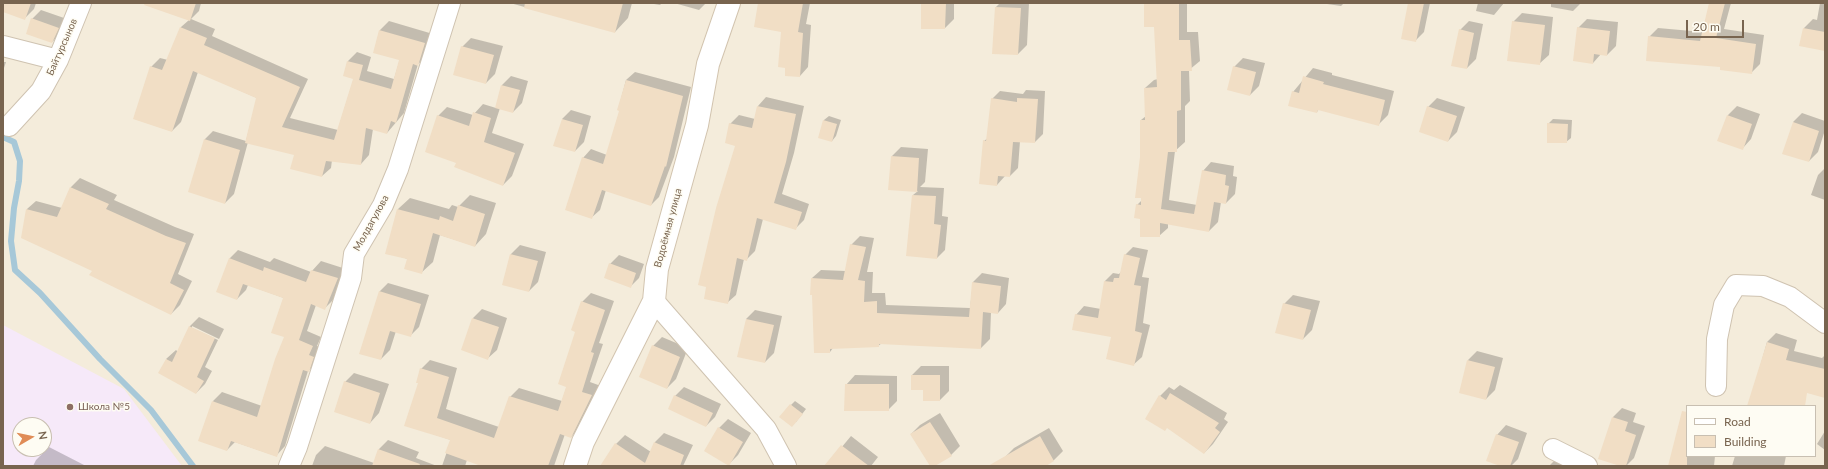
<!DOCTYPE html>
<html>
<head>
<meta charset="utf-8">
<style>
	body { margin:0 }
	#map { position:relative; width:1828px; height:469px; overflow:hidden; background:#fcf9ec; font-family:Lato,sans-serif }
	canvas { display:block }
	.frame { position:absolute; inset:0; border:4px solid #78644f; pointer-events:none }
	.legend { position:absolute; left:1686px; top:405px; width:130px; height:52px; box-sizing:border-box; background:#fefcf3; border:1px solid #c8bfb1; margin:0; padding:5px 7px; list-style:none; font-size:12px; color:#78644f }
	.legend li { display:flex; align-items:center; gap:8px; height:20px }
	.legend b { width:20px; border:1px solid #c8bfb1 }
	.north { position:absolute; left:12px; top:417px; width:40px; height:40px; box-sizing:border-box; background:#fefcf3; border:1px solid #c8bfb1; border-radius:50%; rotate:81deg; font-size:11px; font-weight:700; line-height:16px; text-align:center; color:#78644f }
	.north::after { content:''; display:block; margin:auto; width:14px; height:18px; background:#e08c57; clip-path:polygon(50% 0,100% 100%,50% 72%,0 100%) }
	.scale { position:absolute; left:1686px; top:20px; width:58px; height:18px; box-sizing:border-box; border:2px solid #78644f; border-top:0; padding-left:5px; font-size:12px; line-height:14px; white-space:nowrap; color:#78644f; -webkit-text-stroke:3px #fefcf3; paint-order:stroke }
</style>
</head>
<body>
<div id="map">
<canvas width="1828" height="469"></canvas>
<div class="frame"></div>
<ul class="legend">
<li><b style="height:5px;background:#fff"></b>Road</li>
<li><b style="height:11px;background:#f1dec5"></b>Building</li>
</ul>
<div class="north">N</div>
<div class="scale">20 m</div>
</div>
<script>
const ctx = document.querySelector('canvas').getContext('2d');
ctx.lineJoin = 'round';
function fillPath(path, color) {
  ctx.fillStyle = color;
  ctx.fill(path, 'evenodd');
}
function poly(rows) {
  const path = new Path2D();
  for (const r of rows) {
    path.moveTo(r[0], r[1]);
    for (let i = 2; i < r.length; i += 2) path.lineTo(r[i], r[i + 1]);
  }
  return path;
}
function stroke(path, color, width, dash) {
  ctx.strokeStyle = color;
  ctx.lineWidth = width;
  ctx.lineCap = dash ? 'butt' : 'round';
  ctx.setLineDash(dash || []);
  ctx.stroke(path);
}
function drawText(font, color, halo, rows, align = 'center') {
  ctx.font = font + ' Lato,sans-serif';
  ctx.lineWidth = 3;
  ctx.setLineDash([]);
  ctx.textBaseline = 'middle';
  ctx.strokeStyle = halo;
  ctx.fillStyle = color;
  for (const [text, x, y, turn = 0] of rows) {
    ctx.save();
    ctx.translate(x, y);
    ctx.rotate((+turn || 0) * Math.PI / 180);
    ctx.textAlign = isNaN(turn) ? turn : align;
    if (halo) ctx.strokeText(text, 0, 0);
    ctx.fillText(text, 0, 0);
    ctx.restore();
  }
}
const residential = poly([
	[3,3,1825,3,1825,466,3,466],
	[1687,406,1815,406,1815,456,1687,456],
	[20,425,44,425,44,449,20,449]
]);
const education = poly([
	[3,325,124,389,182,466,3,466],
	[20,425,44,425,44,449,20,449]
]);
const shadow = poly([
	[3,3,36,3,34,9,25,18,3,10],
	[150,3,201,3,199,11,191,19,215,29,212,36,308,79,290,118,338,130,354,78,344,75,348,61,357,52,371,57,367,71,394,79,400,59,374,52,380,30,389,21,433,34,427,56,418,64,404,113,387,133,373,129,369,155,361,164,332,160,331,168,322,176,295,154,248,142,234,194,225,203,204,140,213,131,246,141,257,98,198,72,181,122,172,131,151,67,160,58,168,60,181,27,189,20],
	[510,3,632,3,628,18,615,32],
	[648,3,662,3,660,5],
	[674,3,706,3,699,10],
	[775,3,810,3,806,24,811,25,808,67,800,76],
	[922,3,954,3,954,19,945,28],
	[1000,3,1029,3,1027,45,1018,54,994,53,996,7],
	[1145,3,1187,3,1187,32,1198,32,1200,61,1189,70,1190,101,1185,106,1185,142,1175,151,1169,200,1197,205,1203,171,1211,162,1234,166,1233,176,1237,177,1235,194,1226,203,1221,202,1218,222,1209,231,1168,223,1168,228,1159,236,1141,218,1137,205,1142,200,1141,120,1146,116,1145,88,1154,80,1158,79,1155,26],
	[1320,3,1344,3,1341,6],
	[1409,3,1430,3,1424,32,1415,41],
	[1478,3,1504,3,1494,15,1476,11],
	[1551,3,1581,3,1573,11,1551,7],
	[1710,3,1731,3,1724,29,1764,35,1760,64,1751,73,1721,66,1649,37,1658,28,1703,32],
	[1820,3,1825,3,1825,50,1801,45,1804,28,1813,19,1817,20],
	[41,10,67,19,61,33,52,42,32,19],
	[1522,13,1553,17,1549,55,1539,64,1513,22],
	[1587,19,1618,22,1616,46,1607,55,1601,54,1593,63,1578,28],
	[1469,21,1483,24,1476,59,1467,68,1460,30],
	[471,38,503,46,495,74,486,83,462,47],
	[1243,58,1265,63,1259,86,1250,95,1234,67],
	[3,62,6,62,3,71],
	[1313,68,1332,73,1332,75,1394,91,1388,115,1379,124,1319,109,1317,112,1293,92],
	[635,72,691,87,674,157,659,197,651,205,606,190,600,210,591,218,583,158,591,149,607,155,620,110,618,110,626,80],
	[511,76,528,81,522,103,513,112,500,108,492,133,524,144,512,176,503,185,457,162,438,116,447,107,473,115,483,104,496,108,502,85],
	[1026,90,1045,91,1043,134,1035,142,1020,141,1018,168,1010,176,1005,176,997,185,984,141,988,138,992,99,1000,91,1023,94],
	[766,97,804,106,794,153,782,194,809,204,804,220,795,229,763,219,755,251,746,260,744,259,736,295,727,303,736,145,730,124,739,115,755,119,758,106],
	[1437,98,1465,107,1457,132,1448,141,1428,107],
	[1737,106,1760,114,1751,139,1742,149,1719,140,1728,115],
	[571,110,591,116,584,142,575,151,562,119],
	[1802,113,1825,121,1825,130,1818,152,1809,161,1793,122],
	[829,116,841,120,836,136,832,141,819,137,824,120],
	[1553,119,1572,120,1571,138,1566,142,1548,124],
	[901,147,928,149,925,182,920,187,944,188,942,216,948,217,945,250,937,258,913,195,918,191,889,189,892,156],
	[1825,168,1825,200,1811,195,1818,175],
	[80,178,117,195,114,200,175,227,194,234,178,274,192,281,180,305,171,314,93,270,23,237,27,209,36,201,62,208,71,187],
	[470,195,496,203,486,234,475,246,440,235,433,262,421,273,408,259,387,253,398,209,410,198,449,209,452,205,458,207],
	[860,236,874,238,867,272,873,272,872,293,885,293,886,305,970,308,973,282,982,273,1009,278,1006,304,998,313,991,312,990,339,981,348,882,343,878,346,833,348,830,352,812,278,821,270,846,271,851,245],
	[520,245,546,252,538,282,529,291,503,284,511,254],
	[1133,247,1148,250,1142,277,1149,278,1143,323,1150,325,1142,357,1133,365,1113,336,1076,315,1084,306,1101,309,1105,281,1113,273,1119,274,1121,272,1125,255],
	[238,250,270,262,274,258,311,272,321,261,346,269,334,299,325,308,316,305,307,331,321,337,317,346,322,348,318,362,308,371,285,446,276,456,235,442,227,450,213,401,222,392,262,406,286,336,284,298,248,285,246,290,237,299,229,259],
	[619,255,644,264,639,278,630,287,610,264],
	[388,283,429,295,419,327,410,336,396,331,390,350,381,359,379,292],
	[591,293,614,301,599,343,603,344,590,382,601,386,580,428,571,437,565,434,554,466,484,466,467,460,465,466,442,466,451,440,406,425,419,383,421,369,430,360,457,368,446,409,499,427,510,397,519,388,562,401,567,386,582,302],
	[1293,295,1320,301,1312,330,1303,339,1284,304],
	[482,309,507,318,497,350,487,359,473,318],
	[755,310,782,316,774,353,765,362,746,319],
	[199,317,224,329,219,339,192,326,192,328,218,340,205,367,212,371,205,384,196,393,166,359,176,350,178,352,190,326],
	[1776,333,1797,340,1794,351,1822,358,1825,355,1825,393,1756,381,1767,342],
	[662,337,688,348,676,379,667,388,653,346],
	[1477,351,1503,358,1495,390,1486,399,1468,360],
	[921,366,949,366,949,391,940,400,912,375],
	[354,373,389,384,379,413,370,423,345,382],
	[855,375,897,376,897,401,888,410,846,385],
	[1180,385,1227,413,1224,419,1228,422,1213,444,1204,453,1160,396,1169,387,1174,390],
	[684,387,721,404,715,417,706,426,675,396],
	[795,401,806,409,796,422,791,405],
	[1622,408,1636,413,1633,422,1645,426,1634,458,1626,466,1623,466,1613,417],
	[940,413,960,446,951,455,931,466,911,434,920,425],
	[728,419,751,433,738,455,729,464,719,428],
	[1506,425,1527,433,1518,459,1511,466,1503,466,1497,435],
	[1049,428,1063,451,1054,460,1044,466,1010,466,1005,457,1014,448],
	[1687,429,1687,456,1715,456,1714,466,1679,466],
	[1825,431,1825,450,1817,444],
	[664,433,693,445,683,466,609,466,604,462,616,444,625,435,651,452,655,442],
	[851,436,878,457,871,466,826,466],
	[388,440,419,452,416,458,437,466,312,466,316,455,325,446,374,463,379,449],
	[49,447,86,466,33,466,36,460],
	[1735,456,1786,456,1784,466,1732,466],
	[1557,458,1574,466,1549,466]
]);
const stream = poly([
	[3,137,14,142,20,161,19,181,14,208,11,241,15,270,40,293,100,359,151,410,193,466]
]);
const building = poly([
	[3,3,31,3,25,20,3,12],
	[145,3,196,3,190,21,144,5],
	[525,3,623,3,615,33,524,8],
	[758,3,803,3,798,32,803,33,800,77,785,76,785,68,778,67,781,32,754,27],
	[921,3,946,3,945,29,921,29],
	[1144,3,1179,3,1179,40,1190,40,1192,71,1181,71,1181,110,1177,111,1177,152,1168,152,1161,209,1194,214,1202,170,1226,175,1225,185,1229,186,1226,204,1214,202,1209,232,1160,223,1160,237,1140,237,1140,219,1134,218,1136,204,1141,205,1141,198,1135,198,1140,157,1140,120,1145,120,1144,88,1157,87,1154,27,1144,27],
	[1408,3,1424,3,1416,42,1401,39],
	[1709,3,1725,3,1716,38,1756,44,1752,74,1720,70,1720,67,1646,61,1648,36,1700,41],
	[995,7,1021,8,1018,55,992,54],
	[31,18,59,28,52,43,26,34],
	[1512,21,1545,25,1540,65,1507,61],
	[180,27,207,38,204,45,300,87,282,127,334,140,353,79,343,76,347,61,363,65,359,80,391,89,399,60,373,53,379,30,425,43,418,66,413,64,396,123,391,121,387,134,366,128,361,165,326,161,322,177,290,169,294,155,245,143,256,98,193,71,172,132,133,119,150,66,162,70],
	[1577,27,1610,31,1607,56,1594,54,1593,64,1573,61],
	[1803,28,1825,32,1825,51,1799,46],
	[1459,29,1474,33,1467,69,1451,66],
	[461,46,494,55,486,84,453,75],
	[1233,66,1256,72,1250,96,1227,90],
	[1303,76,1324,82,1323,84,1385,100,1379,126,1318,110,1317,113,1288,106,1292,91,1299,93],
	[626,80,683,96,666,167,665,166,651,206,602,190,592,219,565,210,582,157,603,164,619,111,617,110],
	[501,85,520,90,513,113,495,108],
	[991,98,1017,102,1017,98,1038,99,1035,143,1013,142,1010,177,998,176,997,186,979,184,983,140,986,141],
	[757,106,796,114,786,162,774,203,802,212,796,230,757,218,747,261,737,258,728,304,704,299,706,287,698,285,716,208,735,146,725,143,729,123,752,128],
	[1427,106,1457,116,1448,142,1419,132],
	[473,112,491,118,484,142,515,153,503,186,454,167,456,163,425,152,437,115,469,126],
	[1727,115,1752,124,1743,150,1717,141],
	[562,119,583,125,575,152,553,146],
	[823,120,837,124,832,142,818,138],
	[1793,122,1819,131,1809,162,1782,154],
	[1547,123,1568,124,1567,143,1547,143],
	[204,139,240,150,225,204,188,192],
	[891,156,919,158,917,192,888,190],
	[70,187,109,204,106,209,166,236,186,243,170,283,184,290,171,315,89,275,92,271,21,238,26,209,57,217],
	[912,195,936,196,934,224,941,225,937,259,906,256],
	[458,205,485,214,475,247,433,233,422,274,404,269,407,259,385,254,397,209,439,220,440,216,453,221],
	[850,244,866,247,858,280,865,281,864,302,877,301,877,313,969,317,972,282,1001,286,998,314,983,312,981,349,879,344,879,347,830,349,830,353,814,353,812,295,810,295,811,278,843,280],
	[510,254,538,261,529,292,502,285],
	[1124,254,1140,258,1134,285,1141,286,1135,331,1142,333,1134,366,1106,359,1111,337,1072,330,1075,314,1098,318,1104,281,1113,282,1114,278,1119,278],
	[229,258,263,271,264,267,306,282,311,270,338,278,325,310,311,304,299,340,313,346,309,355,314,357,309,372,303,370,277,457,231,441,227,451,198,441,212,401,257,417,275,359,284,337,271,333,283,298,243,284,237,300,216,292],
	[609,263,636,273,631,288,604,278],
	[379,291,421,304,411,337,390,331,381,360,359,354],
	[581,301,605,310,591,352,594,353,582,392,592,395,571,438,560,434,548,466,481,466,445,453,450,440,404,426,418,383,416,383,420,368,449,377,437,418,494,438,509,396,558,411,566,387,558,384,575,332,571,330],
	[1283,303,1311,310,1303,340,1275,333],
	[472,318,499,327,488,360,461,350],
	[746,319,774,325,765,363,737,357],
	[189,326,215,338,197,377,204,381,196,394,158,373,166,359,172,362],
	[1767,342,1789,349,1786,360,1825,369,1825,398,1807,393,1805,406,1747,406],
	[652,345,680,357,667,389,639,377],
	[1467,360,1495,367,1486,400,1459,393],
	[911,375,940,375,940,401,923,401,923,390,911,390],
	[344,381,380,393,370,424,334,412],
	[845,384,889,384,889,411,844,411],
	[1170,393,1219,423,1215,428,1220,432,1204,454,1167,428,1165,431,1145,419,1159,395,1166,400],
	[674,395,713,413,706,427,668,409],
	[790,404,803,414,792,427,779,417],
	[1682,411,1687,412,1687,466,1668,466],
	[1612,417,1628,422,1625,431,1636,435,1626,466,1620,466,1598,459],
	[930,422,952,456,935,466,930,466,910,434],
	[718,427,743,442,729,466,704,451],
	[1496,434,1519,442,1510,466,1500,466,1486,461],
	[1040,436,1054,461,1046,466,988,466],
	[654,442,684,455,680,466,600,466,615,443,645,463],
	[841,445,869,466,824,466],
	[378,449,420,464,419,466,372,466]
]);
const street = poly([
	[3,46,58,60],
	[9,126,41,91,58,60,81,3],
	[654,301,766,429,786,466],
	[1716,386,1717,339,1724,305,1736,285,1763,286,1790,297,1825,323],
	[1553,449,1587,466],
	[289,466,297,447,351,278,354,254,383,205,398,169,450,3]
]);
const secondary = poly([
	[575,466,583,442,654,301,657,269,697,125,708,64,729,3]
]);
const markers = [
	[70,407,4,"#8d6e63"]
];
const streetNames = [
	["Байтурсынов",62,47,-66],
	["Молдагулова",371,223,-61],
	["Водоёмная улица",668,228,-75]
];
const educationNames = [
	["Школа №5",78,407]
];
fillPath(residential, '#f4ecdb');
fillPath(education, '#f6e9f9');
fillPath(shadow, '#0003');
stroke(stream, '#a7c8d8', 6);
fillPath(building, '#f1dec5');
stroke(street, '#cfc3b1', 22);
stroke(secondary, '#d2c4af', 24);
stroke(street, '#fff', 20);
stroke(secondary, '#fff', 22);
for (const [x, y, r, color] of markers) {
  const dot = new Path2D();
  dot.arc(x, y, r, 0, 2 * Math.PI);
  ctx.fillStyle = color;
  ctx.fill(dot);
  stroke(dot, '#fefcf3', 1.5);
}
drawText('10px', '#78644f', '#fefcf3', streetNames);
drawText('10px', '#785e54', '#fefcf3', educationNames, 'left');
</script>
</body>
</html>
